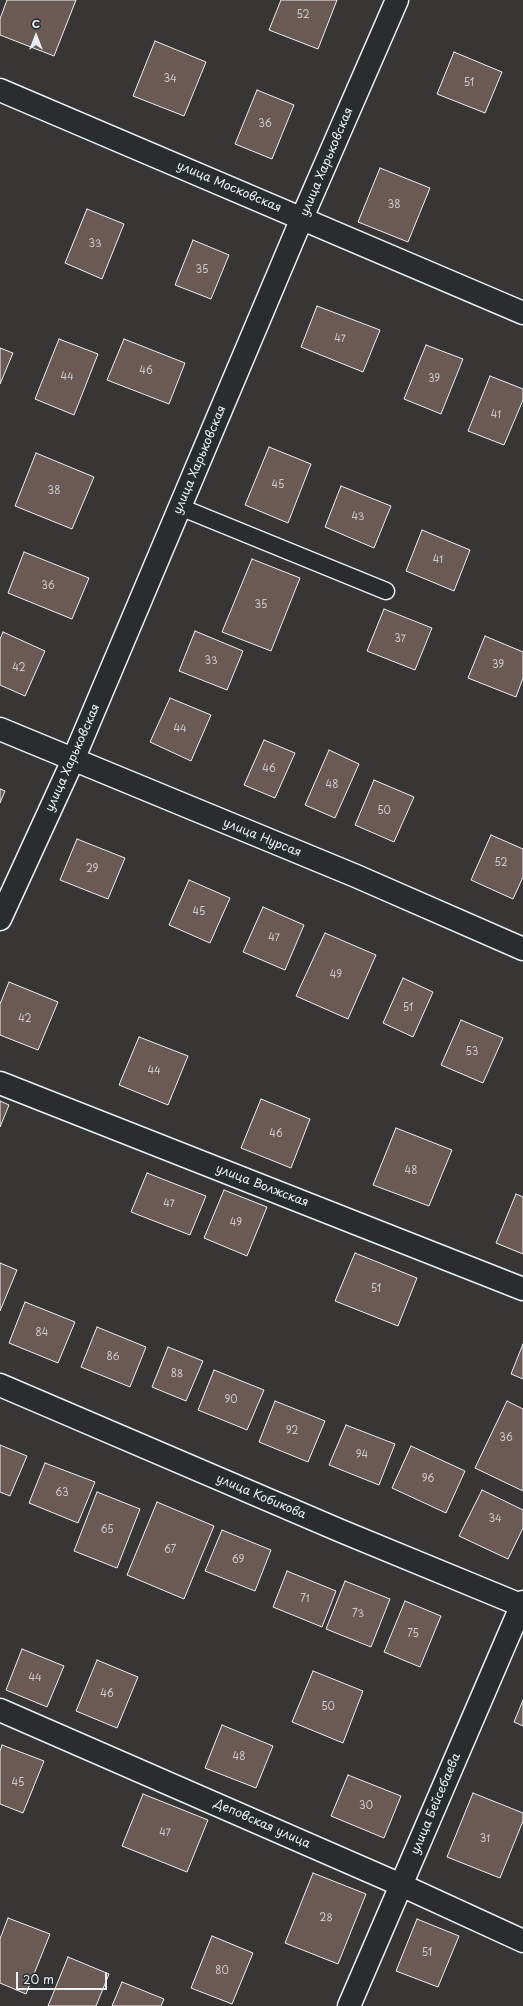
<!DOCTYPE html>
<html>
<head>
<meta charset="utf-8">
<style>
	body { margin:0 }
	#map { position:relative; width:523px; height:2006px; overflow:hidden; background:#373635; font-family:"Playpen Sans",sans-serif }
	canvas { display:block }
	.north { position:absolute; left:16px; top:16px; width:40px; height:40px; -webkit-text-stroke:3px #2a2d2e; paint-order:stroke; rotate:0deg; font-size:11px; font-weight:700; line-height:16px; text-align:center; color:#e8f1f8 }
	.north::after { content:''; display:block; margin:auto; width:14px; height:18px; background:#e8f1f8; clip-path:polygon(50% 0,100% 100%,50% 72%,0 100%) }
	.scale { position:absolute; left:16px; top:1972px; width:91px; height:18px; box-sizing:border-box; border:2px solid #e8f1f8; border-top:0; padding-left:5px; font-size:12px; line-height:14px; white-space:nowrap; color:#e8f1f8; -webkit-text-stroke:3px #2a2d2e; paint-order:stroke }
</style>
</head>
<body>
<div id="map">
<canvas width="523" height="2006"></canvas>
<div class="north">С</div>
<div class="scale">20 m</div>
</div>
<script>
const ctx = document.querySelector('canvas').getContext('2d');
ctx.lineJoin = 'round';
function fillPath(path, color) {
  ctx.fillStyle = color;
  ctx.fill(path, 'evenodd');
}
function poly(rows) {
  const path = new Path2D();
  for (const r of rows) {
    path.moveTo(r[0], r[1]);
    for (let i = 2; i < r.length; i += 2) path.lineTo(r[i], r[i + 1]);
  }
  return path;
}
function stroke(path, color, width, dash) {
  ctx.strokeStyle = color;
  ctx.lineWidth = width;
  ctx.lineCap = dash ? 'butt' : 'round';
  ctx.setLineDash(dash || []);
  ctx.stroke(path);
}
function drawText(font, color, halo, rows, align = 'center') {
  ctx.font = font + ' "Playpen Sans",sans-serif';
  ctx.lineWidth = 3;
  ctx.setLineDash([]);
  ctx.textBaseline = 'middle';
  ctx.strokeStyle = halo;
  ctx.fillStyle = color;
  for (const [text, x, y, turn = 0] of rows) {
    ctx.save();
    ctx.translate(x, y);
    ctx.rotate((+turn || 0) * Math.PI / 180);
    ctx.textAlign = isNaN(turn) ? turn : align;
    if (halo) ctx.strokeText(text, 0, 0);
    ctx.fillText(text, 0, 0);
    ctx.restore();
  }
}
const building = poly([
	[7,0,76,0,54,56,0,35,0,19,7,0],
	[281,0,337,0,318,49,269,30,281,0],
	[155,41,206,62,184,116,133,96,155,41],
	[454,52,502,72,485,113,437,94,454,52],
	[257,90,294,105,272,159,235,144,257,90],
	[380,168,430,188,408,242,358,222,380,168],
	[87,209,124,224,102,279,65,263,87,209],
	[193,240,229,255,211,299,175,285,193,240],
	[317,306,380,330,363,372,301,347,317,306],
	[59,339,98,354,74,415,35,399,59,339],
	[124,339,185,363,169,404,107,380,124,339],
	[426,345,463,359,441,414,404,399,426,345],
	[0,348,13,353,0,384,0,348],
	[490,376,523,389,523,400,504,445,468,431,490,376],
	[269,447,311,464,288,523,245,505,269,447],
	[36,453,94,477,72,529,15,506,36,453],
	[341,486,391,506,374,548,325,527,341,486],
	[422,530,470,550,454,591,406,571,422,530],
	[24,552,89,578,72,619,8,593,24,552],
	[252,559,300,578,271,651,222,632,252,559],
	[384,609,432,628,415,670,367,651,384,609],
	[195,631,243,651,227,690,179,671,195,631],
	[3,632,45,651,25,696,0,685,0,639,3,632],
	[485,636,523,652,523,678,516,697,468,678,485,636],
	[170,698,211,715,191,761,150,742,170,698],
	[264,740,295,753,275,798,244,785,264,740],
	[329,750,359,764,335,818,305,805,329,750],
	[374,780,414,797,394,842,355,825,374,780],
	[0,789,5,791,0,803,0,789],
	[491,835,523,849,523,877,513,899,471,880,491,835],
	[77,839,125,858,108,899,60,880,77,839],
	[189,880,230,898,210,943,169,925,189,880],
	[263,907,304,925,285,970,243,952,263,907],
	[325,933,376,955,348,1019,296,996,325,933],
	[403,978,433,992,413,1037,383,1023,403,978],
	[9,982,58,1002,38,1050,0,1035,0,1004,9,982],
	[461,1020,503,1038,483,1083,441,1065,461,1020],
	[139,1037,188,1056,168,1105,119,1085,139,1037],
	[261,1099,310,1119,291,1168,241,1148,261,1099],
	[0,1101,9,1105,0,1127,0,1101],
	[396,1128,452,1150,429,1206,373,1185,396,1128],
	[147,1173,206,1196,190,1235,131,1212,147,1173],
	[224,1190,267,1207,247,1256,204,1238,224,1190],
	[516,1194,523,1197,523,1254,496,1243,516,1194],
	[355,1253,417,1278,398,1326,335,1301,355,1253],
	[0,1263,17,1270,0,1311,0,1263],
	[25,1302,75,1322,58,1363,9,1343,25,1302],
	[97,1327,146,1347,130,1387,81,1367,97,1327],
	[523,1344,523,1379,511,1374,523,1344],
	[168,1347,203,1361,186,1401,152,1387,168,1347],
	[214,1370,264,1390,247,1430,198,1410,214,1370],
	[275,1401,325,1421,308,1462,259,1442,275,1401],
	[507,1401,523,1409,523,1491,475,1468,507,1401],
	[346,1425,395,1444,379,1485,329,1465,346,1425],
	[0,1445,27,1456,10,1496,0,1492,0,1445],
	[411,1446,465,1471,446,1513,392,1488,411,1446],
	[45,1463,95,1482,78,1523,29,1503,45,1463],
	[482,1490,523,1510,523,1528,508,1559,459,1536,482,1490],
	[97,1492,140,1509,117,1568,74,1551,97,1492],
	[157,1502,214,1526,184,1599,127,1575,157,1502],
	[222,1530,271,1550,255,1591,205,1571,222,1530],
	[287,1571,336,1591,322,1627,273,1607,287,1571],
	[345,1581,390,1599,371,1647,326,1629,345,1581],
	[405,1601,441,1616,420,1667,384,1652,405,1601],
	[22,1649,64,1666,47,1707,6,1690,22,1649],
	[97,1660,138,1677,117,1728,76,1711,97,1660],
	[313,1671,363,1691,343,1743,292,1722,313,1671],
	[523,1700,523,1726,514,1722,523,1700],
	[222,1725,273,1746,256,1788,205,1768,222,1725],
	[2,1745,44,1761,23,1813,0,1804,0,1751,2,1745],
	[348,1775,401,1796,384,1838,331,1816,348,1775],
	[473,1793,523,1813,523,1821,500,1878,447,1857,473,1793],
	[143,1794,208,1820,187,1872,122,1846,143,1794],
	[313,1873,366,1894,338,1964,285,1943,313,1873],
	[8,1918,50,1934,26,1994,0,1983,0,1939,8,1918],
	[417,1919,459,1936,438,1987,396,1971,417,1919],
	[212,1936,253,1953,232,2004,191,1988,212,1936],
	[68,1957,109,1974,96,2006,48,2006,68,1957],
	[122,1982,164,1999,161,2006,112,2006,122,1982]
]);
const lane = poly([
	[180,507,386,591]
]);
const street = poly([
	[0,90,523,313],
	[0,729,356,876,523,949],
	[0,919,73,760,302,218,397,0],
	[0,1083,523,1289],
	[0,1385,341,1531,523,1606],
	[0,1710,401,1885,523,1941],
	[349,2006,523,1602]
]);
const numberNames = [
	["52",303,15],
	["34",170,79],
	["51",469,83],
	["36",265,124],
	["38",394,205],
	["33",95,244],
	["35",202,270],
	["47",340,339],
	["46",146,371],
	["44",67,377],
	["39",434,379],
	["41",496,415],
	["45",278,485],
	["38",54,491],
	["43",358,517],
	["41",438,560],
	["36",48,586],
	["35",261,605],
	["37",400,639],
	["33",211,661],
	["39",498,665],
	["42",19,668],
	["44",180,729],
	["46",269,769],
	["48",332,785],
	["50",384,811],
	["52",501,863],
	["29",92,869],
	["45",199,912],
	["47",274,938],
	["49",336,975],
	["51",408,1008],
	["42",25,1019],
	["53",472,1052],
	["44",154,1071],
	["46",276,1134],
	["48",411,1171],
	["47",169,1204],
	["49",236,1223],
	["51",376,1289],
	["84",42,1333],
	["86",113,1357],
	["88",177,1374],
	["90",231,1400],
	["92",292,1431],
	["36",506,1438],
	["94",362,1455],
	["96",428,1479],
	["63",62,1493],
	["34",495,1519],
	["65",107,1530],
	["67",170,1550],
	["69",238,1560],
	["71",305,1599],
	["73",358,1614],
	["75",413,1634],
	["44",35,1678],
	["46",107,1694],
	["50",328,1707],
	["48",239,1757],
	["45",18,1783],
	["30",366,1806],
	["47",165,1833],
	["31",485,1839],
	["28",326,1918],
	["51",427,1953],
	["80",222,1971]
];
const streetNames = [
	["улица Харьковская",327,162,-67],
	["улица Московская",229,187,23],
	["улица Харьковская",200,460,-67],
	["улица Харьковская",73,758,-66],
	["улица Нурсая",262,838,22],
	["улица Волжская",262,1186,21],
	["улица Кобикова",261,1497,23],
	["улица Бейсебаева",436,1804,-67],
	["Деповская улица",262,1824,24]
];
fillPath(building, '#6b5a53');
stroke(building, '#e8f1f8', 1);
stroke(lane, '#e8f1f8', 19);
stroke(street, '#e8f1f8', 25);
stroke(lane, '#2a2d2e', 16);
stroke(street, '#2a2d2e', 22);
drawText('10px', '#c9cbcf', null, numberNames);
drawText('12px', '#e8f1f8', '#2a2d2e', streetNames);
</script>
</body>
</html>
